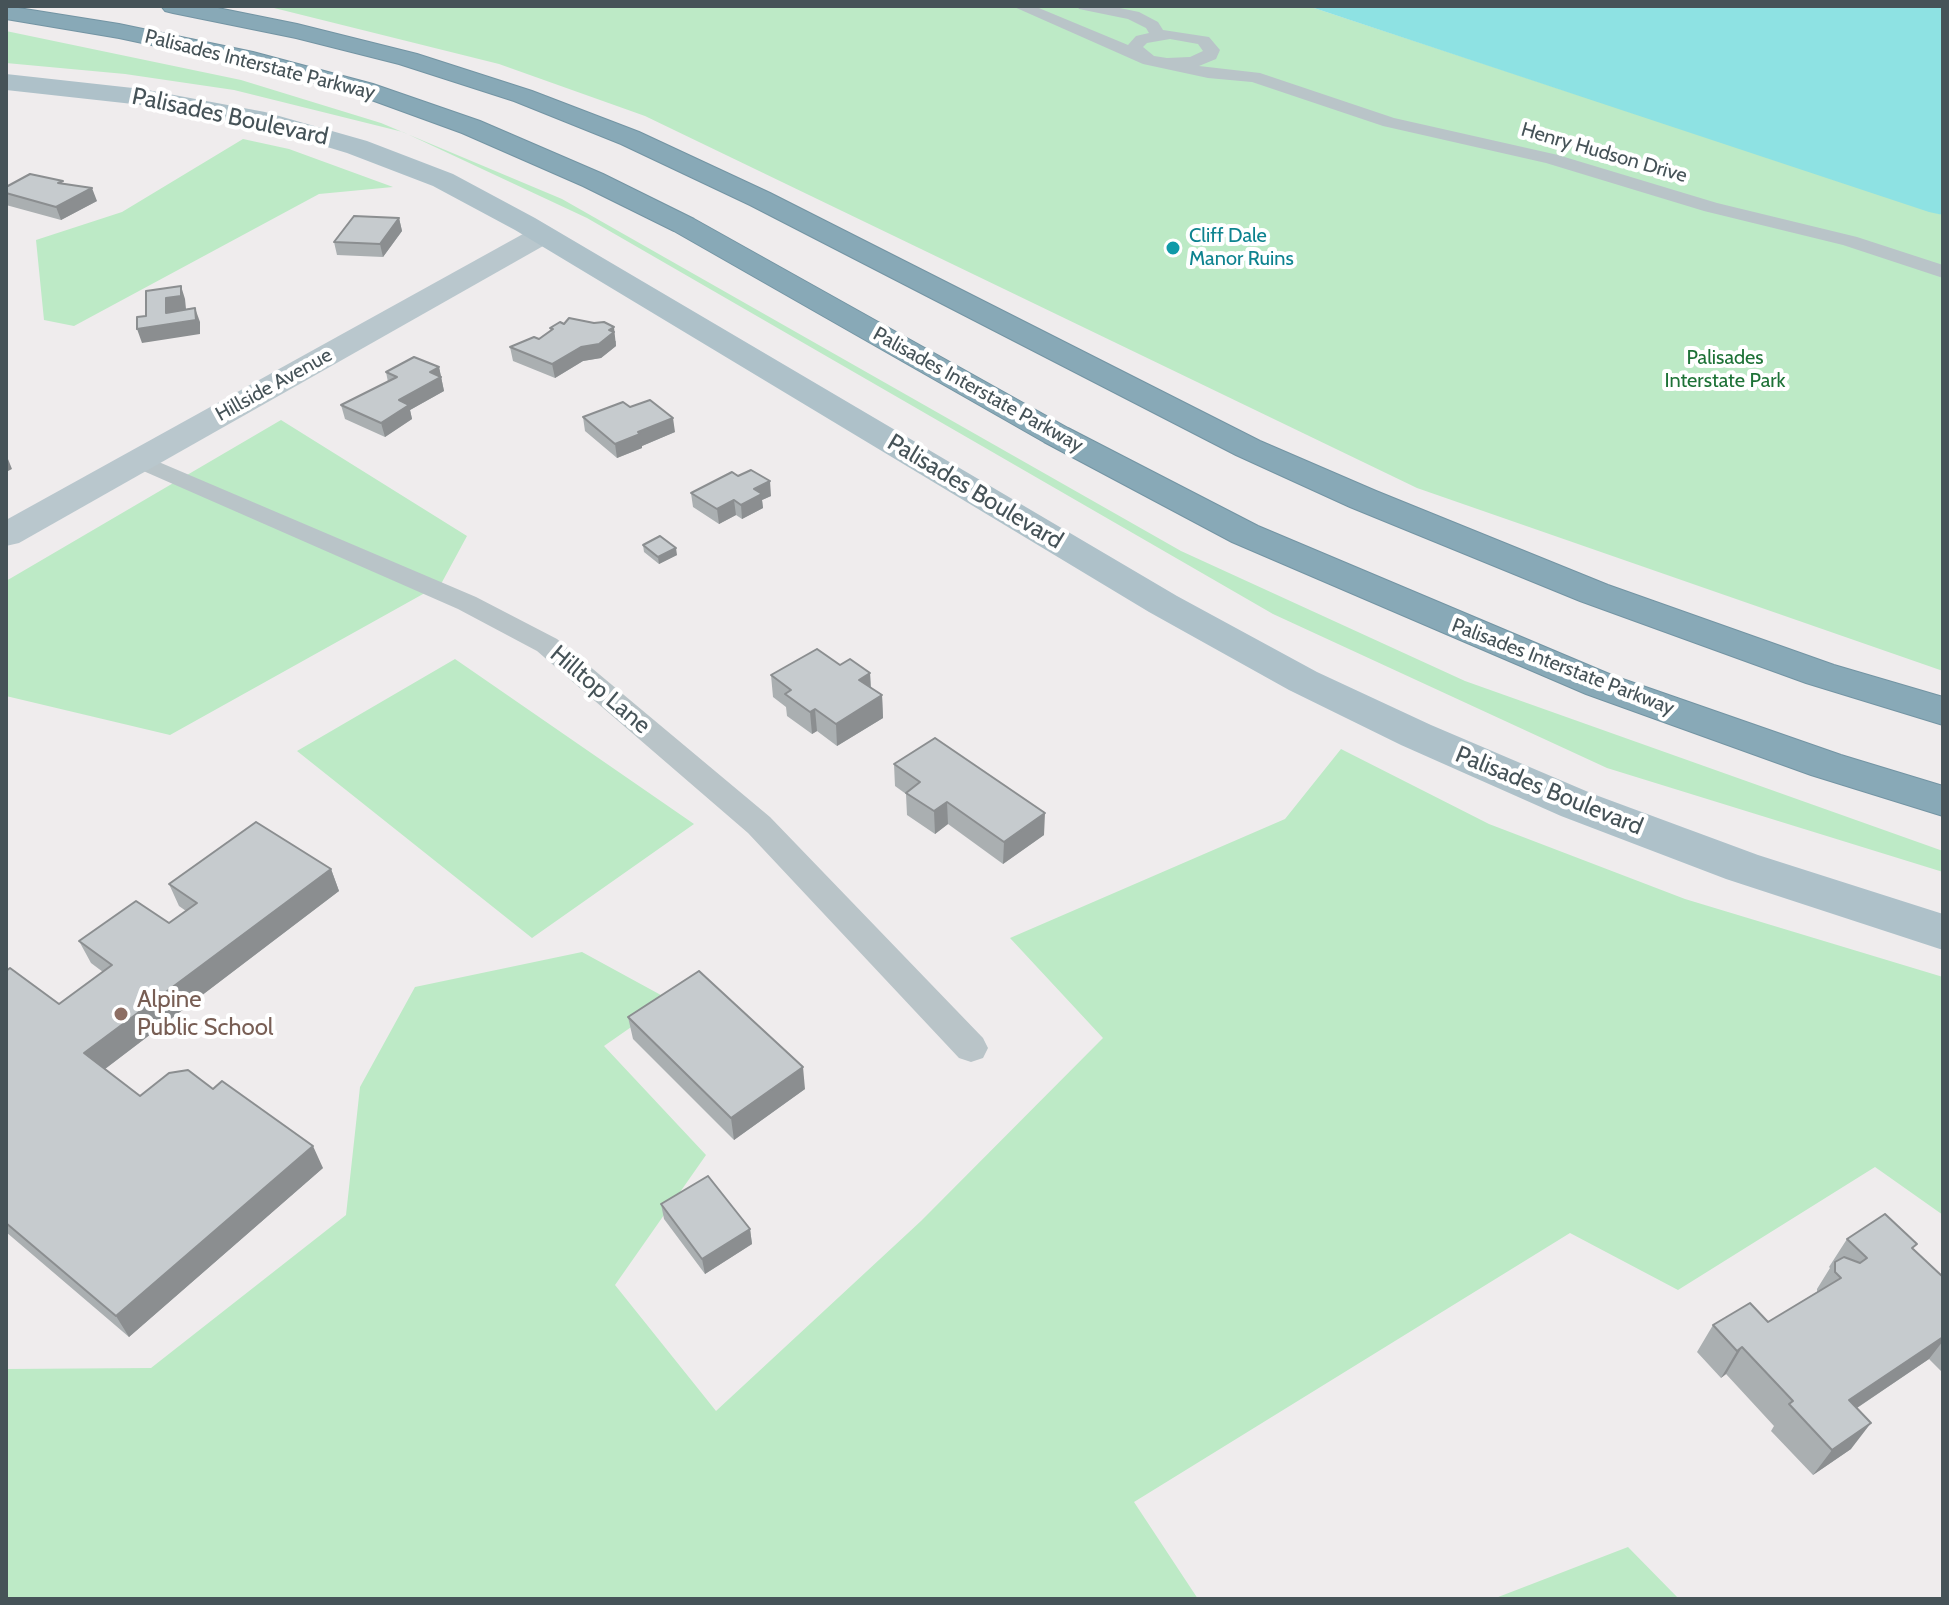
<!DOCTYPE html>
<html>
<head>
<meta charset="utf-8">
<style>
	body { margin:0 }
	#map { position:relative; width:1949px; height:1605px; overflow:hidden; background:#efeced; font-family:Cabin,sans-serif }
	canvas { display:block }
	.frame { position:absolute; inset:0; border:8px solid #465358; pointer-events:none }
</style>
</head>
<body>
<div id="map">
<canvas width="1949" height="1605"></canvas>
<div class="frame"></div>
</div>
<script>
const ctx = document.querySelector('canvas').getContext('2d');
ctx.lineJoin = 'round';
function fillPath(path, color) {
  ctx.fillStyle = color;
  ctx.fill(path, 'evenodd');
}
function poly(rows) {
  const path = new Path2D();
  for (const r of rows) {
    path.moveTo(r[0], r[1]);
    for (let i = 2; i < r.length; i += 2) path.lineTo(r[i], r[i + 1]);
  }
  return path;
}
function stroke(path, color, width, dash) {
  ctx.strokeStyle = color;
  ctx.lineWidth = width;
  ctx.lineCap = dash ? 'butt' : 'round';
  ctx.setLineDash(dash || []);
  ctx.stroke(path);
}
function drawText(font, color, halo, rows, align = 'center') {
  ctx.font = font + ' Cabin,sans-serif';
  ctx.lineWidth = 8;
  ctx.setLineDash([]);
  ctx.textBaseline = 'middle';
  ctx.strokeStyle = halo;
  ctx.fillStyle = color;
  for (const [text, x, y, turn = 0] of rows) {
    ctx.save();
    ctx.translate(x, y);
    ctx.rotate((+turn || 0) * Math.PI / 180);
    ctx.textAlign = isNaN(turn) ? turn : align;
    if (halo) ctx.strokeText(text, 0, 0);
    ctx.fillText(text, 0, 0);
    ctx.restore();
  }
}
const green = poly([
	[266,6,1308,6,1943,215,1943,671,1417,488,645,116,499,64],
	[6,31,241,80,381,123,562,199,1181,551,1465,681,1943,851,1943,872,1607,768,1273,614,587,218,403,132,234,90,125,74,6,63],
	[243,139,289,149,393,187,319,194,74,326,44,320,36,240,122,212],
	[281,420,467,536,441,584,170,735,6,696,6,581],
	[455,659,694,824,532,938,297,751],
	[1341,749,1489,824,1685,899,1943,977,1943,1215,1875,1167,1678,1290,1570,1233,1134,1502,1198,1599,6,1599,6,1369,151,1368,346,1215,360,1087,415,987,582,952,670,1000,604,1046,706,1155,615,1285,716,1411,921,1221,1103,1038,1010,938,1285,819],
	[1628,1547,1679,1599,1493,1599]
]);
const water = poly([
	[1308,6,1943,6,1943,215,1929,212]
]);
const minor = poly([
	[1012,6,1034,6,1128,45,1136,36,1149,33,1146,28,1128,19,1079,9,1077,6,1110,6,1139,12,1158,22,1163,30,1209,37,1220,50,1216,59,1199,66,1260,73,1394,118,1558,155,1717,203,1857,237,1943,265,1943,278,1843,245,1704,211,1546,163,1383,126,1252,82,1208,78,1143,64,1012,6],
	[1170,39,1198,44,1203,51,1190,57,1167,58,1154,56,1143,47,1147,43,1170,39],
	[140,454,476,597,557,639,770,817,983,1038,988,1048,983,1058,971,1062,959,1058,748,833,537,651,458,609,132,466,128,461,132,456,140,454]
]);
const secondary = poly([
	[542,226,552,229,557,235,552,241,19,543,6,546,6,520,532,229,542,226]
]);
const primary = poly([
	[6,74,142,89,265,112,367,141,453,174,535,218,1177,596,1317,672,1431,725,1593,794,1758,855,1943,914,1943,950,1726,879,1561,816,1401,745,1289,690,1149,612,515,230,433,186,347,153,261,127,142,105,6,90,6,74]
]);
const motorway = poly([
	[6,6,119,24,253,52,373,84,480,121,603,174,694,219,1068,428,1258,526,1614,676,1841,755,1943,786,1943,816,1811,775,1586,694,1232,542,1044,442,674,231,583,186,462,133,355,94,250,66,119,38,6,19,6,6],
	[161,6,208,6,297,24,417,54,532,91,639,132,770,193,1260,441,1376,491,1608,585,1834,665,1943,697,1943,725,1806,683,1580,601,1350,507,1236,455,750,205,621,144,514,101,399,64,296,38,173,13,165,11,161,6]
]);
const wall = poly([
	[64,184,97,201,61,220,6,205,6,187],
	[399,218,402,231,383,257,337,255,334,242],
	[550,328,616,341,616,346,601,358,583,361,555,378,513,361,510,347,539,339,551,331],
	[439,367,444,391,410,410,412,419,385,437,345,419,341,405,388,382,386,372],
	[630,407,675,432,642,446,642,448,617,458,585,431,583,417],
	[691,493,771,496,762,500,763,508,742,519,736,515,719,524,693,507],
	[643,545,677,555,659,564,644,552],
	[840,665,870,673,871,688,882,695,883,718,837,746,817,731,812,734,787,716,786,707,773,697,771,675],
	[894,764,1044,835,1003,864,948,824,935,834,907,815,906,794,895,786],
	[331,869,339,891,105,1069,140,1096,323,1168,129,1337,6,1232,6,971,59,1004,103,972,91,963,79,941,169,923,186,911,179,906,169,884],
	[628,1017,805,1089,734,1140,633,1039],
	[661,1204,750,1229,752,1244,705,1274,664,1219],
	[1847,1239,1913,1250,1943,1277,1943,1373,1929,1359,1857,1408,1851,1449,1813,1475,1771,1431,1774,1426,1726,1374,1721,1378,1697,1352,1713,1325,1768,1322,1817,1292,1817,1289,1830,1268,1829,1267]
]);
const shadedWall = poly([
	[92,188,97,201,61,220,56,207],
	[399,218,402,231,383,257,380,244],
	[181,286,185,299,186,309,195,308,200,322,200,334,142,343,137,329,166,313,166,298],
	[614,327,616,346,601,358,583,361,555,378,552,364],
	[439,367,444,391,410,410,412,419,385,437,381,423,399,400,430,372],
	[673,418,675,432,642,446,642,448,617,458,615,444,638,432],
	[6,454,12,469,6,472],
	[770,481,771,496,762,500,763,508,742,519,741,505,754,489],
	[734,500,736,515,719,524,717,509],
	[676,548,677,555,659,564,658,557],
	[870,673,871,695,859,680],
	[882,695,883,718,837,746,836,724],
	[815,709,817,731,812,734,810,712],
	[947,802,948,824,935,834,934,811],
	[1045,813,1044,835,1003,864,1004,842],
	[331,869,339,891,97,1075,84,1053],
	[803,1067,805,1089,734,1140,731,1118],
	[313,1146,323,1168,129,1337,116,1316],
	[750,1229,752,1244,705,1274,702,1259],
	[1943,1337,1943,1341,1929,1359,1830,1426,1849,1400],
	[1742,1347,1726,1374,1721,1378,1737,1351],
	[1871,1423,1851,1449,1813,1475,1832,1450]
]);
const building = poly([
	[30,174,63,181,58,183,92,188,56,207,6,193,6,187,30,174],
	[354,216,399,218,380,244,334,242,354,216],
	[181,286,181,296,166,298,166,313,195,308,196,320,137,329,137,317,146,316,146,291,181,286],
	[569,318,594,323,604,322,614,327,609,330,614,332,599,344,581,347,552,364,510,347,534,337,539,339,553,329,550,328,560,322,564,324,569,318],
	[414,357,439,367,430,372,441,377,399,400,409,405,381,423,341,405,397,377,386,372,414,357],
	[650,400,673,418,638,432,640,434,615,444,583,417,623,402,630,407,650,400],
	[751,470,770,481,754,489,762,494,741,505,734,500,717,509,691,493,732,472,738,476,751,470],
	[660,536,676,548,658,557,643,545,660,536],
	[817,649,840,665,850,659,870,673,859,680,882,695,836,724,815,709,810,712,785,694,791,690,771,675,817,649],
	[935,738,1045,813,1004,842,947,802,934,811,906,793,920,782,894,764,935,738],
	[256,822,331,869,84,1053,140,1096,169,1073,188,1070,213,1089,222,1081,313,1146,116,1316,6,1223,6,971,10,968,59,1004,112,965,79,941,136,901,169,923,197,903,169,884,256,822],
	[699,971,803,1067,731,1118,628,1017,699,971],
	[708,1176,750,1229,702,1259,661,1204,708,1176],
	[1885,1214,1917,1244,1912,1248,1943,1277,1943,1337,1849,1400,1871,1423,1832,1450,1789,1404,1793,1401,1742,1347,1737,1351,1713,1325,1750,1303,1768,1322,1841,1278,1835,1272,1835,1262,1844,1257,1860,1263,1867,1258,1847,1239,1885,1214]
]);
const markers = [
	[1173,248,8,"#0f9aa8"],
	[121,1014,8,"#8d6e63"]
];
const farStreetnames = [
	["Palisades Interstate Parkway",260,65,14],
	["Henry Hudson Drive",1604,153,16],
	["Hillside Avenue",274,385,-29],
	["Palisades Interstate Parkway",978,390,29],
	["Palisades Interstate Parkway",1563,667,21]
];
const farCulturenames = [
	["Cliff Dale",1189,236],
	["Manor Ruins",1189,259]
];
const farParknames = [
	["Palisades",1725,358],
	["Interstate Park",1725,381]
];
const streetNames = [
	["Palisades Boulevard",230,117,12],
	["Palisades Boulevard",975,492,31],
	["Hilltop Lane",600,690,40],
	["Palisades Boulevard",1549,791,22]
];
const educationNames = [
	["Alpine",137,1000],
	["Public School",137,1028]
];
fillPath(green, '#bdeac6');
fillPath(water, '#8ee2e3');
stroke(motorway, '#7394a3', 2);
fillPath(minor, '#b9c4c8');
fillPath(secondary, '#b9c7cd');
fillPath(primary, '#aec1c9');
fillPath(motorway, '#88a9b7');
fillPath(wall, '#aaafb1');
fillPath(shadedWall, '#8b8e90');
fillPath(building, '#c6cbce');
stroke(building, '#8b8e90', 2);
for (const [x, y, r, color] of markers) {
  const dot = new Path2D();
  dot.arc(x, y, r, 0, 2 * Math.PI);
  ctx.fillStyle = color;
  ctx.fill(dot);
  stroke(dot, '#fff', 3);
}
drawText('20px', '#465358', '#fff', farStreetnames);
drawText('20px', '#0d838f', '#fff', farCulturenames, 'left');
drawText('20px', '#1e7237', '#fff', farParknames);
drawText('24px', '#465358', '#fff', streetNames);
drawText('24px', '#785e54', '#fff', educationNames, 'left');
</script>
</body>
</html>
